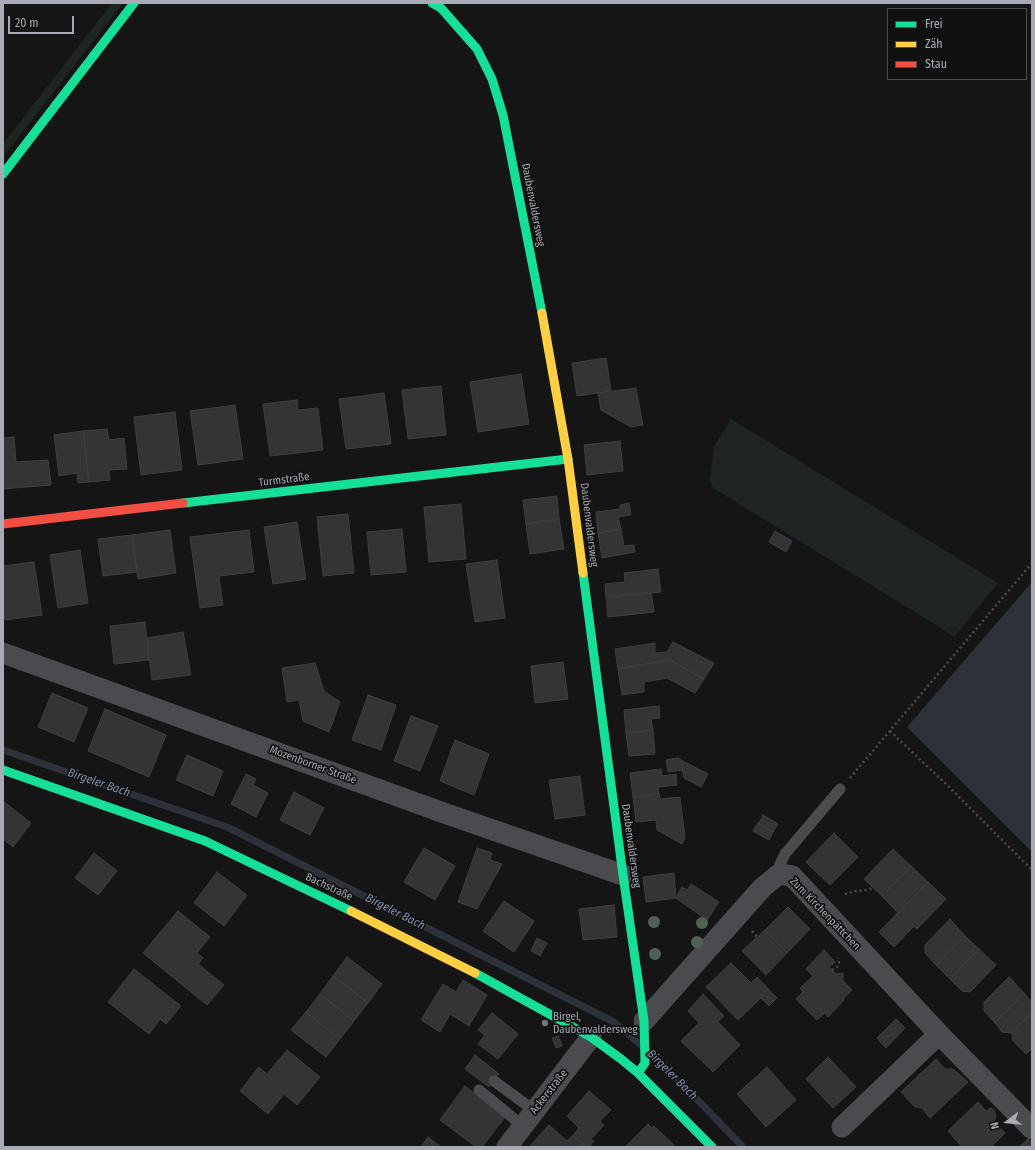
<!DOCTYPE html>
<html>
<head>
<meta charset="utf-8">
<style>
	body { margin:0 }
	#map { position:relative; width:1035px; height:1150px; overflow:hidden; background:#151516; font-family:"Fira Sans Condensed",sans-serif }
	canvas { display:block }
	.frame { position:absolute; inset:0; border:4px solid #a8aab5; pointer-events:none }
	.legend { position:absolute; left:887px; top:8px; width:140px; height:72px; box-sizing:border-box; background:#101011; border:1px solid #4d4e53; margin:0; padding:5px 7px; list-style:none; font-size:12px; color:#a8aab5 }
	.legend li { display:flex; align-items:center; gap:8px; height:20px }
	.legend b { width:20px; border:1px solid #4d4e53 }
	.north { position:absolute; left:987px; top:1102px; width:40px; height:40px; -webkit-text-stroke:3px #101011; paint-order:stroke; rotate:254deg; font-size:11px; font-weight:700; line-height:16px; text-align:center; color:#a8aab5 }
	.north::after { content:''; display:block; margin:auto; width:14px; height:18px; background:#a8aab5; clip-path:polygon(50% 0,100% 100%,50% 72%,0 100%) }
	.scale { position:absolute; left:8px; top:16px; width:66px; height:18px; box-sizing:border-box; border:2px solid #a8aab5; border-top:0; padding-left:5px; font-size:12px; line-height:14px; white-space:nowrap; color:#a8aab5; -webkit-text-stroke:3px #101011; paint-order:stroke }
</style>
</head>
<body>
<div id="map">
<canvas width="1035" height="1150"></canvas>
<div class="frame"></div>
<ul class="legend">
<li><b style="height:5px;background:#16e098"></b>Frei</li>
<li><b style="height:5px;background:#ffcf43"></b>Zäh</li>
<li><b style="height:5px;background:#f24e42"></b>Stau</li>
</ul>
<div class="north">N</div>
<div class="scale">20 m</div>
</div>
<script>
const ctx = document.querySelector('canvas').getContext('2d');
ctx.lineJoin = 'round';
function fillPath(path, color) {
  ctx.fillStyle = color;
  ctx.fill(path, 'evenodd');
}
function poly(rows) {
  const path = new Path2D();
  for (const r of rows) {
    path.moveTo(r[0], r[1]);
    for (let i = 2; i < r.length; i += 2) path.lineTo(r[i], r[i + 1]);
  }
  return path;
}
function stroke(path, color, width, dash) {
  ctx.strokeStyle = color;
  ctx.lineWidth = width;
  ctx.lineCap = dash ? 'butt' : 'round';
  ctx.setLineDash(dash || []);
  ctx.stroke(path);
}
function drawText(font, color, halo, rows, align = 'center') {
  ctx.font = font + ' "Fira Sans Condensed",sans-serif';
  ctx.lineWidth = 3.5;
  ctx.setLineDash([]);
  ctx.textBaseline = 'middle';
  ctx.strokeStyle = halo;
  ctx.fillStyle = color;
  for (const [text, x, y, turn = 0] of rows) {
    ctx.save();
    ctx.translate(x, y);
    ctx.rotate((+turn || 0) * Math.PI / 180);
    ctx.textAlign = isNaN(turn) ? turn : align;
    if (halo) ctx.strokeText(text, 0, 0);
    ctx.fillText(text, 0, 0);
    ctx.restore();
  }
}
const green = poly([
	[112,3,123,3,3,157,3,144],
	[731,419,998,583,954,637,948,633,941,628,713,488,710,479,714,446]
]);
const water = poly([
	[1032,582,1032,852,907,727]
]);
const stream = poly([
	[3,750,227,827,614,1022,640,1044],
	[649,1052,657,1058,743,1147]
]);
const building = poly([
	[606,358,611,391,577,396,572,363,606,358],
	[521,374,529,424,478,432,470,382,521,374],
	[441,386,446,435,408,439,402,390,441,386],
	[636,388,643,425,631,427,601,410,598,393,636,388],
	[384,393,391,444,346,449,339,399,384,393],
	[297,400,298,410,318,408,323,450,270,456,263,404,297,400],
	[235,405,243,459,198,465,190,411,235,405],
	[175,412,182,470,141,475,134,417,175,412],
	[107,429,109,440,124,438,127,469,109,470,110,480,89,482,83,431,107,429],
	[83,431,89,482,78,483,77,473,59,476,54,435,83,431],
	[14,437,16,462,48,460,51,485,3,489,3,438,14,437],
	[620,441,623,471,587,475,584,445,620,441],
	[557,496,559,519,526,524,523,500,557,496],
	[629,503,631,515,618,517,621,529,598,533,596,512,620,509,620,505,629,503],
	[461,504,466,559,429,562,424,507,461,504],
	[348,514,354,573,323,576,317,517,348,514],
	[559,519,564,549,530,554,526,524,559,519],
	[297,522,306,579,273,584,264,527,297,522],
	[402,529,406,572,371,575,367,532,402,529],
	[621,529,624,546,634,545,635,552,602,558,598,533,621,529],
	[170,530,176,573,138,579,132,535,170,530],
	[249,530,254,572,219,576,223,605,200,608,190,537,249,530],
	[775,531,792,541,786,552,769,542,775,531],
	[132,535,137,572,103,576,98,539,132,535],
	[80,550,88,603,58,608,50,555,80,550],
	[497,560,505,618,475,622,466,564,497,560],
	[34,562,42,615,5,620,3,610,3,566,34,562],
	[658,569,661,592,606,597,605,584,625,582,624,573,658,569],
	[651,592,654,612,608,617,606,597,651,592],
	[145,622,149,660,114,664,110,626,145,622],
	[183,632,191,675,152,680,147,638,183,632],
	[673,642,714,663,704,679,670,660,618,669,615,649,655,643,655,653,667,652,673,642],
	[670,660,704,679,695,693,667,678,644,682,644,692,622,695,618,669,670,660],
	[563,662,568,699,535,703,531,666,563,662],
	[315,663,324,691,340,702,329,732,303,721,299,700,287,702,282,668,315,663],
	[52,693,88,708,74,742,38,727,52,693],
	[368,695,396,705,381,750,352,740,368,695],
	[659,706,660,718,651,719,653,730,626,733,624,710,659,706],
	[105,709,166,735,149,777,88,751,105,709],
	[411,716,438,726,420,771,394,761,411,716],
	[653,730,655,754,629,756,626,733,653,730],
	[455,740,489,754,474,795,440,781,455,740],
	[187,755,223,771,213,796,176,780,187,755],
	[678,758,681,760,683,770,668,772,666,760,678,758],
	[681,760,708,774,701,787,684,778,681,760],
	[661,769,662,776,676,774,677,785,658,787,659,794,633,797,630,773,661,769],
	[246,774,256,779,253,785,268,793,256,817,231,804,246,774],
	[580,776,585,815,555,819,549,780,580,776],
	[294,792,324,808,310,835,280,820,294,792],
	[659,794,660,799,680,797,685,838,682,844,657,830,656,820,636,822,633,797,659,794],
	[3,801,31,823,13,847,3,839,3,801],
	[763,815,778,824,773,832,759,823,763,815],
	[758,823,773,832,769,840,753,831,758,823],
	[834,833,858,857,830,885,806,862,834,833],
	[424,848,455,866,435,900,404,882,424,848],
	[477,848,492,853,490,860,502,864,477,909,458,902,477,848],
	[893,849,911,866,882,896,864,879,893,849],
	[94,853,117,871,98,895,75,878,94,853],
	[911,866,928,882,898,913,882,896,911,866],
	[217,872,247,895,224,926,194,903,217,872],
	[674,873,676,898,646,902,643,877,674,873],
	[928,882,946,899,917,929,914,926,894,947,879,932,928,882],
	[691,884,719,902,707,920,676,898,682,887,687,890,691,884],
	[504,901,534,921,514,952,483,931,504,901],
	[614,905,617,937,583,940,579,909,614,905],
	[788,907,810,929,787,953,765,930,788,907],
	[178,911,210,937,197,953,203,958,198,964,224,985,207,1005,143,953,178,911],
	[950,919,965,936,936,965,925,953,925,945,950,919],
	[765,930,787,953,766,975,742,951,765,930],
	[965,936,979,949,950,979,936,965,965,936],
	[537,938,547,943,540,956,531,951,537,938],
	[979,949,996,965,970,992,962,991,950,979,979,949],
	[824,950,835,962,829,967,836,974,843,973,843,981,852,990,843,999,844,1000,828,1017,825,1013,817,1020,796,999,803,992,800,988,813,976,806,969,824,950],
	[347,957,382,984,368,1003,333,976,347,957],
	[731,963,751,983,757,977,777,998,769,1006,761,998,738,1020,706,987,731,963],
	[134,969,181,1006,166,1024,160,1019,149,1034,108,1002,134,969],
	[333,976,368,1003,354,1021,320,994,333,976],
	[1009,977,1024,993,995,1023,984,1011,984,1002,1009,977],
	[463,980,487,995,469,1026,450,1014,440,1032,421,1020,443,984,456,992,463,980],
	[1024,993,1032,1002,1032,1012,1012,1033,1002,1032,995,1023,1024,993],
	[320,994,354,1021,340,1039,306,1012,320,994],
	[703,994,724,1016,718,1022,740,1045,713,1072,681,1041,699,1023,688,1011,703,994],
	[306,1012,340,1039,326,1057,291,1030,306,1012],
	[1032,1012,1032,1048,1026,1054,1013,1041,1012,1033,1032,1012],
	[492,1013,518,1034,498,1059,478,1044,485,1035,478,1030,492,1013],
	[896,1019,905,1028,886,1048,877,1038,896,1019],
	[558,1036,562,1046,556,1048,552,1038,558,1036],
	[287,1050,320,1077,297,1105,284,1094,268,1114,240,1091,259,1067,267,1074,287,1050],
	[475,1055,499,1074,489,1087,465,1069,475,1055],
	[828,1057,856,1087,833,1108,806,1079,828,1057],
	[936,1059,945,1069,953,1069,968,1082,930,1118,922,1108,915,1107,901,1092,936,1059],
	[767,1067,796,1100,766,1127,737,1094,767,1067],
	[465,1086,505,1117,482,1147,476,1147,440,1120,465,1086],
	[589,1091,611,1110,600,1121,604,1125,591,1139,594,1141,589,1147,585,1147,573,1135,579,1128,567,1116,589,1091],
	[978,1102,986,1111,990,1108,994,1110,996,1116,994,1121,1005,1133,991,1147,962,1147,948,1131,978,1102],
	[648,1124,652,1128,654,1126,674,1145,672,1147,625,1147,648,1124],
	[549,1125,567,1141,573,1135,585,1147,529,1147,549,1125],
	[428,1137,441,1147,421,1147,428,1137],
	[1028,1139,1032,1143,1032,1147,1019,1147,1028,1139]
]);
const path = poly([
	[890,731,945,783,1032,870],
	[850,778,1032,563],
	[845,894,856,891,867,890,873,888],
	[752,931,757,937],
	[832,970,837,967,839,963,838,958]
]);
const lane = poly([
	[779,874,780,864,785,854,840,789],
	[494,1081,535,1111],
	[479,1090,523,1126]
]);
const street = poly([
	[3,653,444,813,623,875],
	[644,1021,762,888,779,874,792,876,939,1034,1032,1129],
	[842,1127,939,1034],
	[507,1147,591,1037]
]);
const fast = poly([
	[432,3,441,8,477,49,492,79,503,115,542,313],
	[3,174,134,3],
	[183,503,568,459],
	[583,573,623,875,644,1021,645,1063,638,1073],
	[3,770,205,841,351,911],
	[475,973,591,1037,621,1059,638,1073,712,1147]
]);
const slow = poly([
	[542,313,568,459,583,573],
	[351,911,475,973]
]);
const jam = poly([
	[3,524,183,503]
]);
const trees = [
	[654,922],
	[702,923],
	[697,942],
	[655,954]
];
const markers = [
	[545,1023,4,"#75767d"]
];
const streetNames = [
	["Daubenvaldersweg",533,205,79],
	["Turmstraße",284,480,-7],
	["Daubenvaldersweg",589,525,83],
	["Mozenborner Straße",313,765,20],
	["Daubenvaldersweg",631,846,82],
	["Bachstraße",329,887,25],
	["Zum Kirchenpättchen",825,914,46],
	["Ackerstraße",549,1092,-52]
];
const poiNames = [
	["Birgel,",553,1017],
	["Daubenvaldersweg",553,1030]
];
const waterNames = [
	["Birgeler Bach",99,783,19],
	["Birgeler Bach",395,912,27],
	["Birgeler Bach",672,1075,45]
];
fillPath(green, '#1f2521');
fillPath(water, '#2d323a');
stroke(stream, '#2d323a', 7);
fillPath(building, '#343437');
stroke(building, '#3e3f42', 1);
stroke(path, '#4b4c4f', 2.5, [2, 3]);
stroke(lane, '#4a4b4e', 11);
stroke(street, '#4a4b4e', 21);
stroke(fast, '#16e098', 9);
stroke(slow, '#ffcf43', 9);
stroke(jam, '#f24e42', 9);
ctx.fillStyle = '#506055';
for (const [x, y] of trees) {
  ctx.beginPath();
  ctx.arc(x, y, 6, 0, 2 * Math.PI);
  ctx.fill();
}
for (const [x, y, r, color] of markers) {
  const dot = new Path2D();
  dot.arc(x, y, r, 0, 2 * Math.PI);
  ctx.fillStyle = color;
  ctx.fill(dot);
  stroke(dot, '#101011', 1.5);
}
drawText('11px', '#a8aab5', '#101011', streetNames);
drawText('11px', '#a8aab5', '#101011', poiNames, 'left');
drawText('italic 12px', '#8391ad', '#101011', waterNames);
</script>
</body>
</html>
